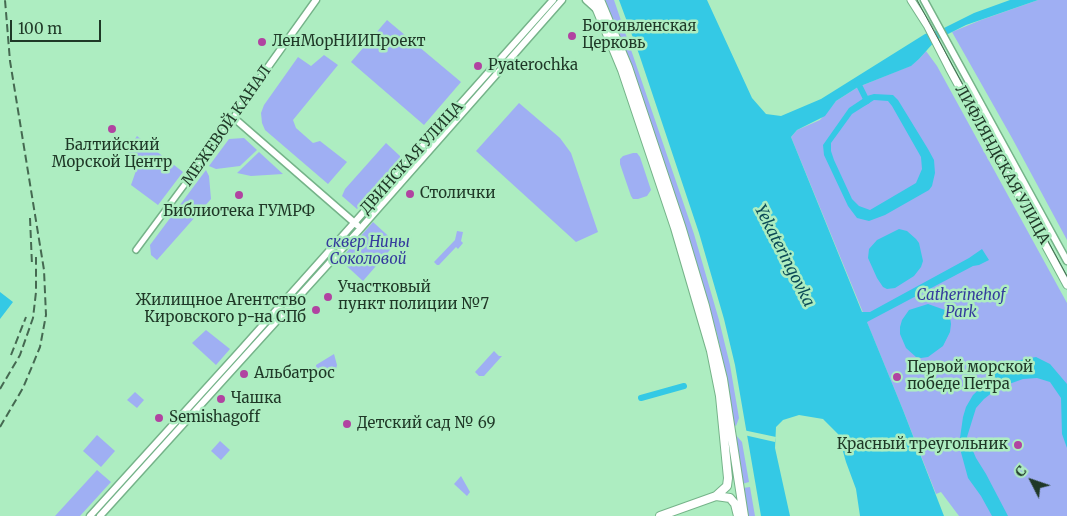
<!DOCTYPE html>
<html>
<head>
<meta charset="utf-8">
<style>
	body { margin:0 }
	#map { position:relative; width:1067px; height:516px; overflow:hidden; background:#adedc1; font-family:Merriweather,serif }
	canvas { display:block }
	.north { position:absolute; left:1007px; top:456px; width:50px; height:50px; -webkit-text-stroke:4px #adedc1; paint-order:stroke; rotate:311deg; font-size:14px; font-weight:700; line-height:20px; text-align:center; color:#1f3827 }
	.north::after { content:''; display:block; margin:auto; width:18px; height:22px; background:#1f3827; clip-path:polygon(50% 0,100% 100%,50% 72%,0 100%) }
	.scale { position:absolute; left:10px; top:20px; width:91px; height:22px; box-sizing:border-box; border:2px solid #1f3827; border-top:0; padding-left:6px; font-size:15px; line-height:18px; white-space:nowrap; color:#1f3827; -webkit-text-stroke:4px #adedc1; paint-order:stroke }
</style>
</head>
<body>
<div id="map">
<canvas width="1067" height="516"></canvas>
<div class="north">С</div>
<div class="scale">100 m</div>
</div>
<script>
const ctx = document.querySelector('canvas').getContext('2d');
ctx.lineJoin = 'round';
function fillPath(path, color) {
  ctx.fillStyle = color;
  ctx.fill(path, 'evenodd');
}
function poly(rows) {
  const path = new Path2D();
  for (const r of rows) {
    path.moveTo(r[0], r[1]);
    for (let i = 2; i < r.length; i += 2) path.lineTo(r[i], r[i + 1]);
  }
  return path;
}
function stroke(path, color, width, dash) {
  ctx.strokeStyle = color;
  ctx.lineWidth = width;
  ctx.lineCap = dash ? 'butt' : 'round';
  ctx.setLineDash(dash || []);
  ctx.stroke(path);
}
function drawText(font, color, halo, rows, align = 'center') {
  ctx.font = font + ' Merriweather,serif';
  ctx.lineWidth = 5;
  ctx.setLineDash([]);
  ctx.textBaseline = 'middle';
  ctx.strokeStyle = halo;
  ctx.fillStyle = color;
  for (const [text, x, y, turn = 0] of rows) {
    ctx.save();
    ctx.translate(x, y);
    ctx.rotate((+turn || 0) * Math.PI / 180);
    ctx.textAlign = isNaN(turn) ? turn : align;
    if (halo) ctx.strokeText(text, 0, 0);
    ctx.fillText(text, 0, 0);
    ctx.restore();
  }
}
const green = poly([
	[603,0,614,0,694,234,719,320,730,365,739,418,736,426,733,424,726,373,717,334,685,225,635,79],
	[1038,0,1067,0,1067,240,1012,138,952,32,981,20],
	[387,20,461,82,424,125,351,62],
	[926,51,937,66,1067,303,1067,516,959,516,941,492,936,494,903,410,791,137,797,130,820,120,836,101,858,87,910,66,919,59],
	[324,55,338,65,293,120,296,128,313,143,320,141,347,162,328,184,265,130,262,123,261,113,264,105,298,57,311,66],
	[519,103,560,138,571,153,598,232,576,242,476,151],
	[137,136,183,172,158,205,131,185,138,165,127,150],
	[244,138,257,150,240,166,216,169,209,166,229,139],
	[386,143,400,156,400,161,357,209,342,196,345,189],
	[259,152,283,174,251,176,237,173],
	[633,153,637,153,640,157,651,190,647,196,638,199,633,199,631,196,620,164,620,159,623,156],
	[206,170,209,176,211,199,157,260,151,255,150,245],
	[373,222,396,243,363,281,340,260],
	[457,231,463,232,461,241,463,243,458,249,456,247,439,265,437,265,434,262,455,240],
	[206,330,230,349,216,365,192,343],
	[494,351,499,356,502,356,484,376,479,376,475,372],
	[334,354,337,365,336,369,317,375,316,365],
	[135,392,144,400,137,408,127,400],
	[735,434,742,442,749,482,742,484],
	[97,435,115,451,101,467,83,451],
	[220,441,230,450,221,460,211,451],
	[97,470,111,482,80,516,55,516],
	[461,476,470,492,467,496,454,484],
	[750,487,755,516,748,516,743,488]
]);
const water = poly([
	[619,0,707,0,752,98,766,114,781,116,821,99,925,34,944,28,974,13,1010,0,1038,0,966,25,936,40,919,59,911,66,858,87,836,101,825,116,797,130,791,137,862,312,870,312,969,258,982,249,989,260,979,265,973,266,867,322,903,410,944,516,860,516,856,489,846,462,838,434,823,419,799,415,783,420,776,427,775,448,790,516,761,516,735,365,724,319,699,233,639,54],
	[874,94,893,95,898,100,928,149,934,160,935,173,932,186,929,190,885,215,869,221,857,218,848,206,824,155,823,145,849,108,867,96],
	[874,100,888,101,892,106,921,157,922,169,916,183,870,210,859,206,852,199,834,160,831,151,831,143,852,114],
	[899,229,907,231,916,239,919,243,923,261,921,267,914,276,895,288,887,289,883,287,877,278,868,258,869,249,877,240],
	[0,292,13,302,0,319],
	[928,304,945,310,950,317,951,324,950,332,943,346,928,357,921,358,916,357,906,348,900,334,900,327,902,320,909,310],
	[1036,357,1050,364,1067,384,1067,448,1062,434,1061,398,1050,382,1037,378,1023,379,998,388,984,399,976,408,967,437,976,458,986,474,1008,516,992,516,981,496,968,478,959,445,963,417,966,407,973,395,1001,368,1015,361]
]);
const pier = poly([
	[743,430,776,437,775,442,744,435]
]);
const canal = poly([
	[858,83,867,101,863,103],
	[641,398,684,386]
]);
const minor = poly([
	[136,250,234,118]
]);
const tertiary = poly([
	[316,0,243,102,234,118,357,225],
	[586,0,596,9],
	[924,0,1067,261],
	[90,516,238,353,553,0],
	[100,516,361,228,562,0]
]);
const secondary = poly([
	[911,0,927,25,949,68,1067,285]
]);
const primary = poly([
	[593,0,622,70,675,228,711,351,720,396,728,478,727,486,716,496,660,516],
	[600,0,628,67,681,226,705,306,723,379,744,516],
	[716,496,730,498,735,504,738,516]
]);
const tram = poly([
	[917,0,1067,276]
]);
const rail = poly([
	[30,218,32,265],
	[11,355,26,317],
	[0,389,20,355,33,318,36,292,36,257],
	[0,427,23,388,33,364,40,347,46,315,44,270,10,61,5,0]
]);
const markers = [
	[572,36,5,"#b143a1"],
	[262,42,5,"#b143a1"],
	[478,66,5,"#b143a1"],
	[112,129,5,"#b143a1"],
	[410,194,5,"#b143a1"],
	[239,195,5,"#b143a1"],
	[328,297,5,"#b143a1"],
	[316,310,5,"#b143a1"],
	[244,374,5,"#b143a1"],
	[897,377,5,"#b143a1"],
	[221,399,5,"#b143a1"],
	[159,418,5,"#b143a1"],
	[347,424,5,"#b143a1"],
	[1018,445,5,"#b143a1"]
];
const poiNames = [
	["Богоявленская",582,27],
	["Церковь",582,44],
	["ЛенМорНИИПроект",272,42],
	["Pyaterochka",488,66],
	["Балтийский",112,146,"center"],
	["Морской Центр",112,163,"center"],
	["Столички",420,194],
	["Библиотека ГУМРФ",239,212,"center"],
	["Участковый",338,288],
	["пункт полиции №7",338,305],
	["Жилищное Агентство",306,301,"right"],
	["Кировского р-на СПб",306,318,"right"],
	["Первой морской",907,368],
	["победе Петра",907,385],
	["Альбатрос",254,374],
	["Чашка",231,399],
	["Semishagoff",169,418],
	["Детский сад № 69",357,424],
	["Красный треугольник",1008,445,"right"]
];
const streetNames = [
	["МЕЖЕВОЙ КАНАЛ",227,126,-55],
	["ДВИНСКАЯ УЛИЦА",412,158,-48],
	["ЛИФЛЯНДСКАЯ УЛИЦА",1002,165,61]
];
const parkNames = [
	["сквер Нины",368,243],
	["Соколовой",368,260],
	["Catherinehof",961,296],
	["Park",961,313]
];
const waterNames = [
	["Yekateringovka",784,256,63]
];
fillPath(green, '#9faff3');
fillPath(water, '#34c9e5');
fillPath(pier, '#adedc1');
stroke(canal, '#34c9e5', 6);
stroke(minor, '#75b389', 8);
stroke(tertiary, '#75b389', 9);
stroke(secondary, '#75b389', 9);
stroke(primary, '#75b389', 10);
stroke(minor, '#fff', 5);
stroke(tertiary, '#fff', 6);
stroke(secondary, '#fff', 7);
stroke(primary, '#fff', 8);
stroke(tram, '#456951', 1);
stroke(rail, '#456951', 2, [8, 4]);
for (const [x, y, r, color] of markers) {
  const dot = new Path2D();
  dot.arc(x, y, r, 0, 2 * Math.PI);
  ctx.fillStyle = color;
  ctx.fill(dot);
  stroke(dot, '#adedc1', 2);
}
drawText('15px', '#1f3827', '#adedc1', poiNames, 'left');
drawText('15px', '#1f3827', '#adedc1', streetNames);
drawText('italic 15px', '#353c9d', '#adedc1', parkNames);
drawText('italic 16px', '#0b4a56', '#adedc1', waterNames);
</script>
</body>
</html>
